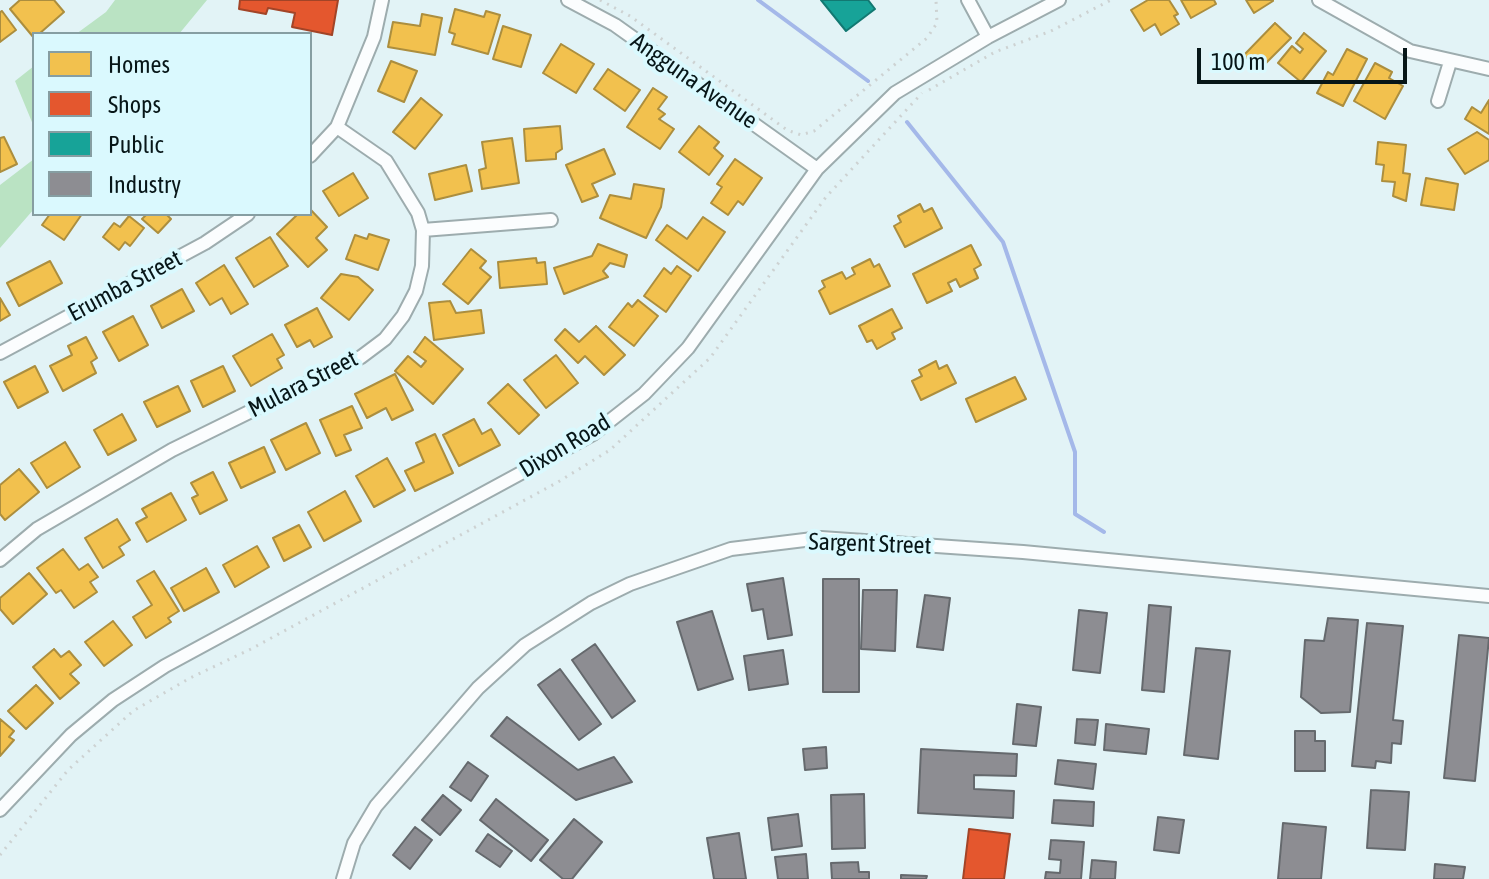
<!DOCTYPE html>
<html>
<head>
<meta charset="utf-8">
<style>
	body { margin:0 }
	#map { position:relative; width:1489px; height:879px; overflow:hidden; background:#e2f3f6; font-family:"Asap Condensed",sans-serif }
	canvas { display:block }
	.legend { position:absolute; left:32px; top:32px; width:280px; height:184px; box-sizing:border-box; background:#daf9fe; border:2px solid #869ea2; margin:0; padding:10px 14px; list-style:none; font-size:24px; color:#071618 }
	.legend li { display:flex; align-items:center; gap:16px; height:40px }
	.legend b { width:40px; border:2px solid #869ea2 }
	.scale { position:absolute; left:1197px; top:48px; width:210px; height:36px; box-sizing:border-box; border:4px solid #071618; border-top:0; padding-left:10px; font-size:24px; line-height:28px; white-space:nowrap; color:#071618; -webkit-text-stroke:6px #daf9fe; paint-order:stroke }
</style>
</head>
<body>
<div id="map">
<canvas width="1489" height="879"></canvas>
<ul class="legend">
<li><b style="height:22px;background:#f2c14e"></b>Homes</li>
<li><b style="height:22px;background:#e4572e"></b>Shops</li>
<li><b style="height:22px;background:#17a398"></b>Public</li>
<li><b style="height:22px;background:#8d8d92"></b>Industry</li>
</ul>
<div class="scale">100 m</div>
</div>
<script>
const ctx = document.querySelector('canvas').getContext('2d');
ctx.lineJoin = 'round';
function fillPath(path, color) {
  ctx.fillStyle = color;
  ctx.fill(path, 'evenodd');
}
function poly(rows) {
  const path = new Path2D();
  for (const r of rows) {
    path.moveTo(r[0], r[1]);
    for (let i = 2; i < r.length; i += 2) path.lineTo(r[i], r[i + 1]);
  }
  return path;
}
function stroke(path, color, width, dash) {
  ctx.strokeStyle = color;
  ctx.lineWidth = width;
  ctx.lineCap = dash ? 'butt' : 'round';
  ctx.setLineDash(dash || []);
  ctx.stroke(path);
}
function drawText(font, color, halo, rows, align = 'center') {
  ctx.font = font + ' "Asap Condensed",sans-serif';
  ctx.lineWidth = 8;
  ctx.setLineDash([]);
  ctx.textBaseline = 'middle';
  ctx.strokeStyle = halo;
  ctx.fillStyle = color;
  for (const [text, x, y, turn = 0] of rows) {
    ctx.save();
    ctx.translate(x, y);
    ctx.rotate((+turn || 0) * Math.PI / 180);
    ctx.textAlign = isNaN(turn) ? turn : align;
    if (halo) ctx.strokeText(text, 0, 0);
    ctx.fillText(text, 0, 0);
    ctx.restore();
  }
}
const green = poly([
	[115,0,207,0,179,34,76,34,106,12],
	[34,66,34,127,15,81],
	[34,159,34,209,0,248,0,185]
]);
const homes = poly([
	[20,0,54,0,64,12,39,34,34,34,34,38,10,9,20,0],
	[1148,0,1169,0,1178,14,1174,16,1179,24,1161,35,1155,24,1144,31,1131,10,1148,0],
	[1181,0,1214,0,1216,4,1191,18,1181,0],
	[1246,0,1273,0,1273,1,1254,13,1246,0],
	[455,9,484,17,486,11,500,15,488,54,452,44,455,34,449,32,455,9],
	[2,11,16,30,0,42,0,12,2,11],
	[422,14,442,18,435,55,388,47,393,22,420,26,422,14],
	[1275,23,1291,38,1259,70,1244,55,1275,23],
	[503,26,531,35,521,67,493,59,503,26],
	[1304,33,1326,51,1301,82,1278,63,1292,46,1300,53,1303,49,1296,43,1304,33],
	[561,44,594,64,576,93,543,73,561,44],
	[1347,49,1367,59,1343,106,1317,93,1328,72,1333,75,1347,49],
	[391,61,417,71,404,102,378,91,391,61],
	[1375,63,1392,72,1389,78,1403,86,1385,119,1354,101,1375,63],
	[608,69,640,90,625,111,594,89,608,69],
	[653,88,667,97,658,109,665,114,659,119,674,129,660,149,627,127,653,88],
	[421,98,442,115,415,149,393,132,421,98],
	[1489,100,1489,134,1465,119,1472,107,1481,113,1489,100],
	[560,126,562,149,556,153,556,159,526,161,524,129,560,126],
	[699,126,719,142,714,148,723,156,709,175,679,152,699,126],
	[1477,132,1489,140,1489,160,1465,174,1448,149,1477,132],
	[4,137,17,164,0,172,0,138,4,137],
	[512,138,519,183,482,189,479,170,486,168,482,142,512,138],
	[1378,142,1406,145,1403,173,1410,174,1406,201,1393,196,1395,182,1382,181,1384,165,1376,164,1378,142],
	[604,149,615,174,592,184,598,196,582,202,566,165,604,149],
	[735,159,762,178,743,205,738,201,728,215,711,203,722,187,717,184,735,159],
	[466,165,472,191,435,200,429,174,466,165],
	[353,173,368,198,339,216,323,191,353,173],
	[1426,178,1458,184,1454,210,1421,205,1426,178],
	[634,184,664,189,661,207,646,238,600,218,610,195,631,199,634,184],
	[920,204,924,212,932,208,942,228,905,247,894,226,901,222,898,216,920,204],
	[310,209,327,227,316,238,327,250,308,267,277,234,298,214,310,214,310,209],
	[50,214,82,214,64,240,42,225,50,214],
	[147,214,166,214,171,219,158,233,142,219,147,214],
	[129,216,144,228,130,246,125,242,119,250,103,237,114,223,120,227,129,216],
	[703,217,725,232,698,271,656,240,667,225,687,239,703,217],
	[369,234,389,240,378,270,346,259,355,235,367,239,369,234],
	[270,237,288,266,254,287,236,258,270,237],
	[598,244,627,255,624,267,610,263,603,271,608,277,564,294,554,268,592,256,598,244],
	[971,245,981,265,974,269,978,278,960,287,956,279,948,283,952,291,927,303,913,274,971,245],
	[471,249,486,261,480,268,491,277,468,304,443,284,471,249],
	[536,258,537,263,545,262,547,284,500,288,498,262,536,258],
	[870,259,874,267,879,264,890,286,830,314,819,291,825,287,822,281,842,272,846,279,855,274,852,268,870,259],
	[50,261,62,283,19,306,7,283,50,261],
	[224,265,248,304,231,314,222,298,210,305,196,283,224,265],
	[677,266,691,276,666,312,644,296,664,268,671,274,677,266],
	[341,274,358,277,373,290,349,320,321,298,341,274],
	[182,289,194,311,162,328,151,306,182,289],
	[0,298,10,315,0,321,0,298],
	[638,300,658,316,634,346,609,327,628,303,632,307,638,300],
	[450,301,456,313,481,310,484,333,434,340,429,303,450,301],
	[317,308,332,337,314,347,310,340,297,347,285,325,317,308],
	[892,309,902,328,892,333,895,339,877,349,872,340,867,342,859,326,892,309],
	[133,316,148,345,119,361,103,332,133,316],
	[596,326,625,355,604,375,585,356,578,363,555,340,565,329,579,342,596,326],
	[272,334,284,355,277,359,282,368,251,386,233,356,272,334],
	[86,337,97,358,91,362,96,373,63,391,50,366,72,355,68,346,86,337],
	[425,337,463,369,433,404,395,371,408,356,421,367,426,361,414,352,425,337],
	[556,355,578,383,546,408,524,380,556,355],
	[936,361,939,369,947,365,956,383,921,400,912,381,922,376,919,370,936,361],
	[35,366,48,392,18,408,4,382,35,366],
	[223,366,235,391,203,407,191,381,223,366],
	[395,374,413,410,392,420,386,408,367,418,355,394,395,374],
	[1015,377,1026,399,976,422,966,399,1015,377],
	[508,384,539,415,519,434,488,403,508,384],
	[178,386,190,411,157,427,144,402,178,386],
	[352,406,362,428,344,435,351,450,336,456,320,420,352,406],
	[122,414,136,440,108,455,94,430,122,414],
	[474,419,482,434,491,429,500,445,459,466,443,435,474,419],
	[306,423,320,453,286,470,271,440,306,423],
	[435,434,453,473,415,491,405,471,424,462,416,443,435,434],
	[65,442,80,467,47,488,31,463,65,442],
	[264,447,275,472,241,488,229,463,264,447],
	[387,458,405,490,374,507,356,476,387,458],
	[19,469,39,492,5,520,0,514,0,485,19,469],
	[213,472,227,500,200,514,192,498,198,495,191,483,213,472],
	[345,491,361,521,324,541,308,512,345,491],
	[171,493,186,520,147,542,136,523,147,517,142,509,171,493],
	[117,519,130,540,119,547,124,555,103,568,85,538,117,519],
	[299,525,311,547,284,561,273,538,299,525],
	[257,546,269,567,235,587,223,565,257,546],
	[63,549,79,570,88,564,98,577,90,582,97,592,74,608,61,590,56,593,37,568,63,549],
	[206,568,219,592,184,611,171,588,206,568],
	[154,571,179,611,168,618,171,622,146,638,133,617,152,605,137,581,154,571],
	[29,573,47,594,13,624,0,609,0,598,29,573],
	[113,621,132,645,104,666,85,642,113,621],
	[54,649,61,657,69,651,81,665,70,674,79,683,60,699,33,667,54,649],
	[36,685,53,703,26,729,8,711,36,685],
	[0,719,14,731,9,737,14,740,0,756,0,719]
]);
const shops = poly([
	[240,0,338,0,332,35,292,27,295,13,268,8,266,14,239,9,240,0],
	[969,829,1010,834,1004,879,963,879,969,829]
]);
const public = poly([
	[821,0,868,0,875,9,846,31,821,0]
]);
const industry = poly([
	[783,578,792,635,768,639,763,609,752,611,747,584,783,578],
	[823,579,859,579,859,692,823,692,823,579],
	[863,590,897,590,895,651,861,649,863,590],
	[925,595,950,598,943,650,917,647,925,595],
	[1149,605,1171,607,1164,692,1142,690,1149,605],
	[1079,610,1107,613,1100,673,1073,670,1079,610],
	[712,611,733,679,698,690,677,622,712,611],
	[1328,618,1358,620,1350,712,1321,713,1301,697,1305,640,1324,641,1328,618],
	[1367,623,1403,626,1393,720,1403,721,1401,744,1392,743,1391,763,1376,761,1375,768,1352,766,1367,623],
	[1459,635,1489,638,1475,781,1444,778,1459,635],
	[595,644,635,701,612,718,572,660,595,644],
	[1196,648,1230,651,1218,759,1184,755,1196,648],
	[783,650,788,684,749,690,744,656,783,650],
	[560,669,601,724,579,740,538,685,560,669],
	[1017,704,1041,707,1036,746,1013,744,1017,704],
	[507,717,578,770,614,757,632,782,576,800,491,736,507,717],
	[1077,719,1098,720,1095,745,1075,743,1077,719],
	[1106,724,1149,729,1146,754,1104,750,1106,724],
	[1295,731,1315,731,1315,741,1325,741,1325,771,1295,771,1295,731],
	[826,747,827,768,805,770,803,749,826,747],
	[921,749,1017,754,1016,776,974,775,974,789,1014,791,1013,818,918,813,921,749],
	[1058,760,1096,764,1093,789,1055,784,1058,760],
	[468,762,488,776,471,801,450,787,468,762],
	[1371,790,1409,792,1405,850,1367,848,1371,790],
	[864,794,865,848,832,849,831,795,864,794],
	[443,795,461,810,440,835,422,820,443,795],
	[496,799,548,840,531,861,480,820,496,799],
	[1054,800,1094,802,1093,826,1052,823,1054,800],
	[798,814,802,846,772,850,768,818,798,814],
	[1158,817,1184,820,1179,853,1154,850,1158,817],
	[574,819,602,842,572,879,563,879,540,860,574,819],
	[1283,823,1326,827,1321,879,1278,879,1283,823],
	[415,827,432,840,410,869,393,855,415,827],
	[739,833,746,879,714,879,707,838,739,833],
	[488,834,512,851,500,867,476,851,488,834],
	[1051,840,1084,842,1081,879,1045,879,1046,872,1060,873,1061,860,1049,859,1051,840],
	[806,854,808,879,778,879,775,857,806,854],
	[1092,860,1116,862,1115,879,1090,879,1092,860],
	[858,862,859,872,869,872,869,879,832,879,831,863,858,862],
	[1435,864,1465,867,1463,879,1434,879,1435,864],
	[901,875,927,876,926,879,901,879,901,875]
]);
const stream = poly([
	[758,0,868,81],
	[907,122,1003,242,1075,452,1075,514,1104,532]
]);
const path = poly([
	[600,0,630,16,787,130,801,135,814,131,927,38,937,23,936,0],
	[929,90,995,52,1051,31,1111,0],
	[0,855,68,770,133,711,190,678,251,649,558,482,610,450,710,358,826,197,922,93]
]);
const street = poly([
	[568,0,615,25,817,169],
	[968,0,988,37],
	[1319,0,1410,51,1489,69],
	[1438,101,1450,62],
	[310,156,337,127,374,37,382,0],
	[423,230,551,220],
	[0,353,205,243,248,214],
	[0,560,37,529,172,450,361,357,385,339,403,316,416,291,422,266,423,230,418,213,386,161,337,127],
	[0,810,71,735,113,700,165,666,593,434,644,394,688,348,817,169,895,93,988,37,1059,0],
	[343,879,354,843,376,806,478,688,525,645,591,603,630,584,731,549,821,538,1023,552,1489,596]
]);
const streetNames = [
	["Angguna Avenue",694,81,35],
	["Erumba Street",125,286,-28],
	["Mulara Street",303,384,-27],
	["Dixon Road",565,446,-31],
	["Sargent Street",870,544,2]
];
fillPath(green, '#bae3c3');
fillPath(homes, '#f2c14e');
stroke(homes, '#ac8e3e', 2);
fillPath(shops, '#e4572e');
stroke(shops, '#a24427', 2);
fillPath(public, '#17a398');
stroke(public, '#127972', 2);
fillPath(industry, '#8d8d92');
stroke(industry, '#65696d', 2);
stroke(stream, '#a4b8e9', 4);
stroke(street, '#9dacae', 16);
stroke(path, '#cdd2d2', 3, [2, 6]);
stroke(street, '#fbfdfe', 12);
drawText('24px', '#071618', '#daf9fe', streetNames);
</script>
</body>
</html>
